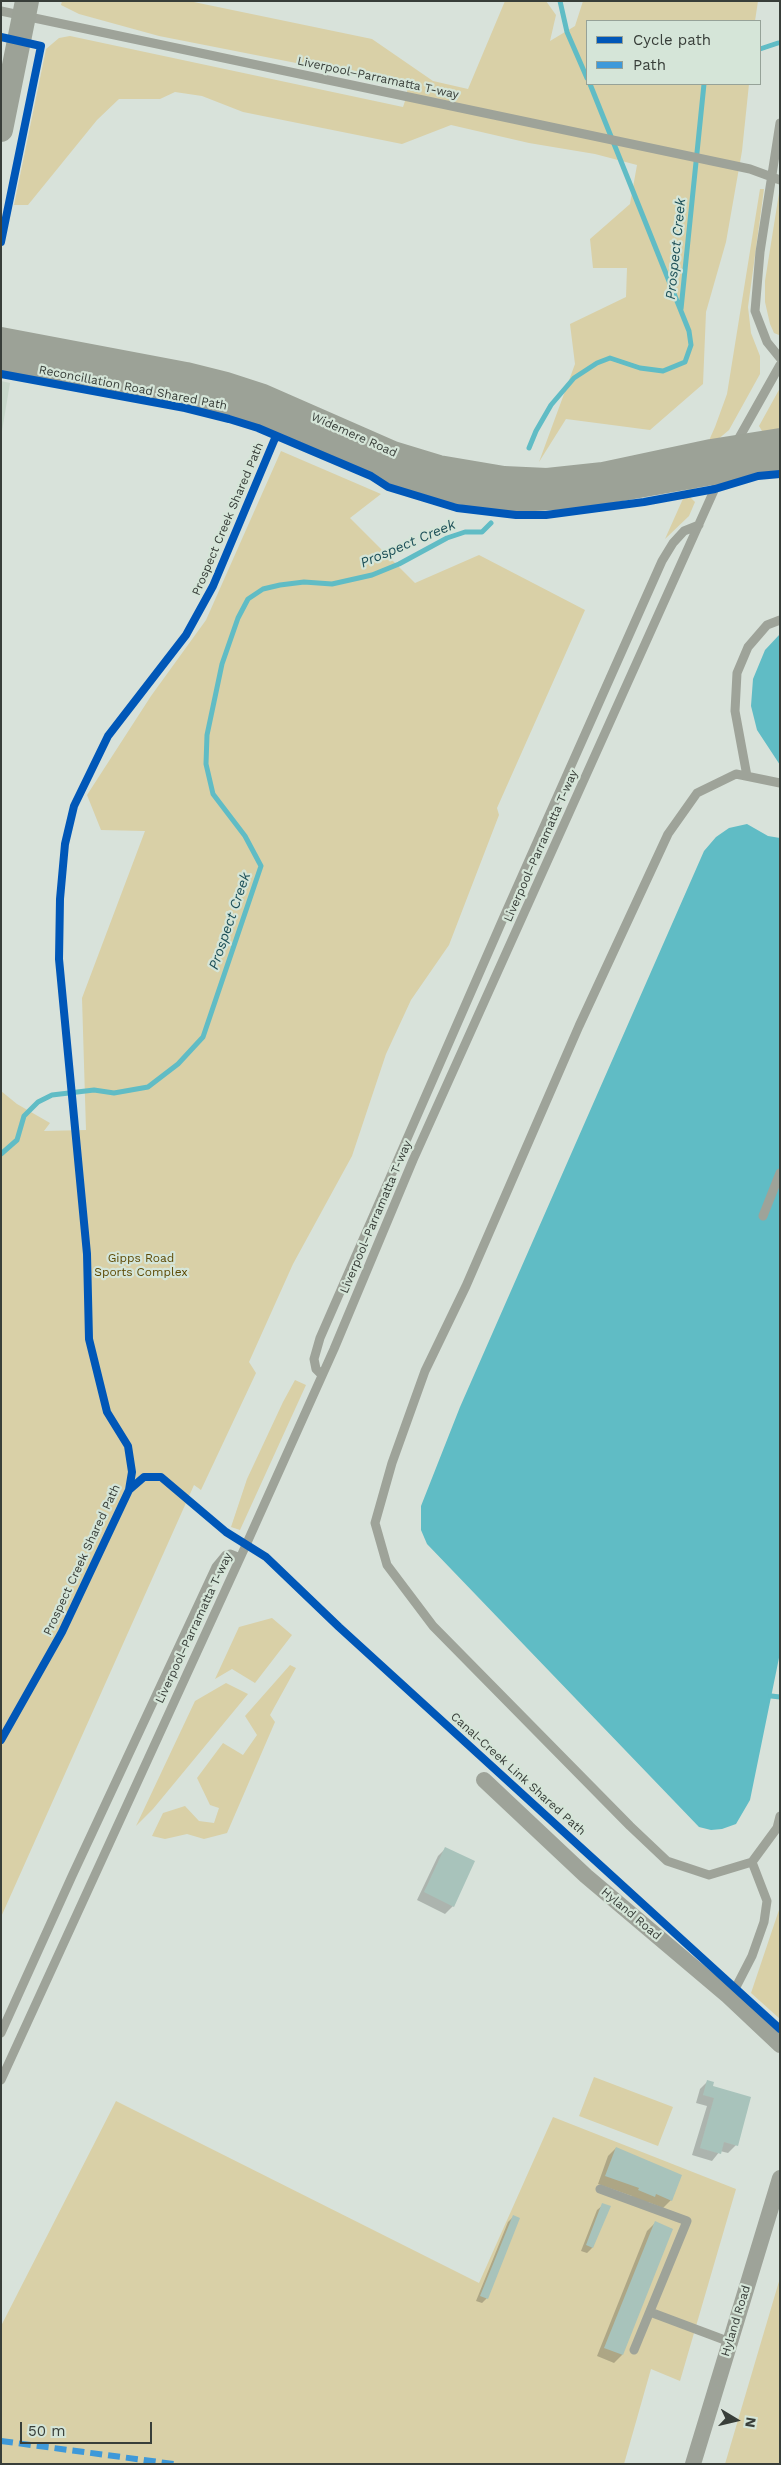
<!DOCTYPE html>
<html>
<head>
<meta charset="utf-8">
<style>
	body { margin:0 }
	#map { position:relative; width:781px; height:2465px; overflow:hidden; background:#d8e2da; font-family:"Work Sans",sans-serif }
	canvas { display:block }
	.frame { position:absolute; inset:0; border:2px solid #383e39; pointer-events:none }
	.legend { position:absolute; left:586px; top:20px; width:175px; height:65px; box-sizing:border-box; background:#d5e5d8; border:1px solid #96a298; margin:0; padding:6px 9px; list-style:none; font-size:15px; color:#383e39 }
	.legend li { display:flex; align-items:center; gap:10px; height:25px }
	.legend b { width:25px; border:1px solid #96a298 }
	.north { position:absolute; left:711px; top:2395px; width:50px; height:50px; -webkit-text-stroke:4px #d5e5d8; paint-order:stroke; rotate:99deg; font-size:14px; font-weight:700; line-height:20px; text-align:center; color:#383e39 }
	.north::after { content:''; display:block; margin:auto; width:18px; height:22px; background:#383e39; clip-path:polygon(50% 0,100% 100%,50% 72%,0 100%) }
	.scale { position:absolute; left:20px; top:2422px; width:132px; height:22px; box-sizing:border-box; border:2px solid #383e39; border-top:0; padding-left:6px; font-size:15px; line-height:18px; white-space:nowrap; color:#383e39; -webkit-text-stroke:4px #d5e5d8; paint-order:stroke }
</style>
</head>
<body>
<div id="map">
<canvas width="781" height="2465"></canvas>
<div class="frame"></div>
<ul class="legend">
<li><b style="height:6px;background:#0057b8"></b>Cycle path</li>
<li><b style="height:6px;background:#3e99d9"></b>Path</li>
</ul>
<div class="north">N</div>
<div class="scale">50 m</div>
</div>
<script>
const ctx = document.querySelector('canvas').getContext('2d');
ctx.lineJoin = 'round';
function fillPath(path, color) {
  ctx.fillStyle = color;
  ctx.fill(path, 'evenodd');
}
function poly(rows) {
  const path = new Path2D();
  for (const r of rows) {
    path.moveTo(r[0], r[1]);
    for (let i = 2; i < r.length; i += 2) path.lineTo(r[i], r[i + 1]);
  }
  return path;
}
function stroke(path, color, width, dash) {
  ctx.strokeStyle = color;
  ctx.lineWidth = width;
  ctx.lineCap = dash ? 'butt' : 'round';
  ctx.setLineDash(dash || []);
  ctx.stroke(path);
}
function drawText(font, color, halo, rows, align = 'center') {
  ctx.font = font + ' "Work Sans",sans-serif';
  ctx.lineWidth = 4.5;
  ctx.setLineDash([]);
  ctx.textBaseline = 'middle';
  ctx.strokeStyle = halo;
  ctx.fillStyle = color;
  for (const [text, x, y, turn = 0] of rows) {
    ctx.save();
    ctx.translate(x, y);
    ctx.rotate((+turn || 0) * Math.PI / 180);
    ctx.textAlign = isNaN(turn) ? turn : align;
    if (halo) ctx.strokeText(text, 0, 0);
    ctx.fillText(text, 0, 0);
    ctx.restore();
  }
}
const built = poly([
	[1,381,10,383,1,437]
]);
const green = poly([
	[62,1,189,1,372,39,433,81,468,89,505,1,546,1,556,15,550,41,575,26,583,1,758,1,755,21,587,21,587,84,749,84,742,151,726,242,706,312,703,384,650,430,566,419,539,462,575,364,570,324,626,297,627,268,593,268,590,239,630,204,637,165,595,154,529,143,451,125,402,144,243,112,202,96,175,92,160,99,119,99,97,120,28,205,14,205,46,49,59,38,70,36,403,107,406,98,408,85,159,36,79,14,61,5],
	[780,187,780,335,779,335,774,333,770,324,765,302,765,281],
	[760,189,764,189,748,307,751,333,760,356,760,374,729,430,716,441,691,498,695,502,689,516,665,539,715,427,727,394],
	[780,388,780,431,762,431,759,426],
	[281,451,381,494,350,518,415,583,479,555,585,610,497,808,499,815,449,945,411,1000,386,1054,352,1156,293,1264,249,1362,256,1373,201,1490,194,1485,1,1917,1,1091,17,1104,50,1123,44,1131,86,1130,82,998,145,831,101,830,87,795,151,696,206,620],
	[295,1380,306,1385,240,1530,231,1527,247,1479,283,1402],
	[272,1618,292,1635,255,1683,232,1669,215,1679,239,1627],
	[290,1665,296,1668,270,1715,275,1722,227,1833,204,1839,187,1834,165,1839,152,1836,163,1813,185,1806,199,1821,214,1823,219,1808,210,1805,197,1778,223,1743,243,1755,257,1735,245,1716],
	[226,1683,248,1694,153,1809,136,1826,195,1701],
	[780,1907,780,2019,751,1993],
	[594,2077,673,2107,658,2146,579,2116],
	[116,2101,479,2283,553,2117,736,2189,680,2381,651,2369,624,2464,1,2464,1,2326],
	[780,2278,780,2464,725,2464]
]);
const water = poly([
	[780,634,780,765,757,730,751,706,753,679,765,650],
	[747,824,768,836,780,838,780,1653,750,1800,736,1824,722,1829,711,1830,699,1827,427,1544,421,1530,421,1506,460,1407,704,851,716,837,729,828]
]);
const shadow = poly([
	[446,1848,453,1906,445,1914,417,1900,438,1856],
	[708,2081,736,2145,728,2153,720,2151,712,2161,692,2155,707,2106,696,2103,700,2089],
	[616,2148,671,2200,663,2208,648,2202,645,2204,631,2198,632,2196,598,2184,608,2156],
	[603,2205,609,2207,592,2248,587,2253,581,2251,597,2210],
	[513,2217,487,2298,482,2303,476,2301,508,2222],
	[655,2223,672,2229,622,2355,614,2363,597,2356,647,2231]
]);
const stream = poly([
	[560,1,567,32,587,78],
	[760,49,778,43],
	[681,309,704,84],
	[529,448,536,431,551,405,574,378,597,363,610,358,640,368,663,371,685,362,691,345,689,331,590,84],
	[1,1154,17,1140,24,1116,38,1102,52,1095,94,1090,114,1093,148,1087,178,1064,203,1037,261,866,245,836,213,794,206,764,207,735,222,664,238,618,248,599,263,589,280,585,304,582,332,584,372,575,399,564,447,538,465,532,482,532,491,523],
	[771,1696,780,1697]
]);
const building = poly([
	[445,1847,475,1861,454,1907,424,1892],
	[707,2080,714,2082,713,2086,751,2097,738,2146,724,2142,721,2154,700,2148,714,2098,703,2095],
	[616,2147,682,2175,672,2201,656,2194,655,2197,638,2190,639,2188,605,2176],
	[602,2203,611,2206,593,2248,586,2245],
	[513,2215,520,2218,488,2299,480,2296],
	[655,2221,673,2229,623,2355,604,2348]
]);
const lane = poly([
	[1,11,750,169,780,180],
	[780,123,760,252,755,311,767,342,780,358],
	[735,445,780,365],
	[747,776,735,711,737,673,748,647,767,625,780,620],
	[780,783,736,774,697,793,668,834,579,1026,466,1286,425,1371,392,1463,375,1523,387,1565,433,1626,630,1826,667,1861,709,1875,752,1862,777,1828,780,1816],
	[763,1216,780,1173],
	[322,1375,316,1369,314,1359,320,1338,506,912,662,561,673,543,684,531,699,525],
	[728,1996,735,1989,752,1956,764,1922,767,1901,752,1862],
	[1,2033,72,1876,216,1567,226,1555,230,1554,240,1558],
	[1,2080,246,1545,334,1349,413,1160,721,475],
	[600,2189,687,2221,634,2350],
	[650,2312,730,2342]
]);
const street = poly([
	[484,1780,586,1876,728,1996,780,2045],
	[693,2464,780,2178]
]);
const secondary = poly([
	[1,130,27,1],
	[1,339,186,374,226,384,263,396,393,453,439,467,504,478,547,480,603,474,711,451,780,440],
	[1,360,230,405,265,416,392,473,436,488,468,494,513,500,577,497,780,461]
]);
const quiet = poly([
	[1,2441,174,2464]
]);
const cycleway = poly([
	[1,37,41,46,1,242],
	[1,374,185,408,229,419,258,428,371,476,388,487,457,508,516,515,546,515,644,502,715,489,758,476,780,474],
	[129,1490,144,1477,161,1477,226,1532,266,1557,339,1627,780,2029],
	[1,1740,62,1632,129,1490,132,1472,128,1446,107,1412,89,1339,87,1254,59,959,60,899,65,844,74,806,108,736,186,635,213,586,276,436]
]);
const streetNames = [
	["Liverpool–Parramatta T-way",378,78,12],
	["Reconcillation Road Shared Path",133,388,11],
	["Widemere Road",354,435,24],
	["Prospect Creek Shared Path",228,519,-67],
	["Liverpool–Parramatta T-way",541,846,-66],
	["Liverpool–Parramatta T-way",376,1217,-67],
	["Prospect Creek Shared Path",82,1560,-65],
	["Liverpool–Parramatta T-way",194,1628,-65],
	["Canal-Creek Link Shared Path",518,1774,42],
	["Hyland Road",631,1914,40],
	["Hyland Road",736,2321,-73]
];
const parkNames = [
	["Gipps Road",141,1258],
	["Sports Complex",141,1272]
];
const waterNames = [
	["Prospect Creek",676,249,-84],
	["Prospect Creek",408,544,-23],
	["Prospect Creek",230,921,-71]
];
fillPath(built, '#c8d8cb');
fillPath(green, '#d9d0a7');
fillPath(water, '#60bcc5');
fillPath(shadow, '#0003');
stroke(stream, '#60bcc5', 5);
fillPath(building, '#a8c3bb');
stroke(lane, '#9ea399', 9);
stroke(street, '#9ea399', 16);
stroke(secondary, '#9ca297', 24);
stroke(quiet, '#3e99d9', 6, [12, 6]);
stroke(cycleway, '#0057b8', 8);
drawText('12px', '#383e39', '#d5e5d8', streetNames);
drawText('12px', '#5c4904', '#d5e5d8', parkNames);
drawText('italic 14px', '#1d5058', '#d5e5d8', waterNames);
</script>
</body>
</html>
